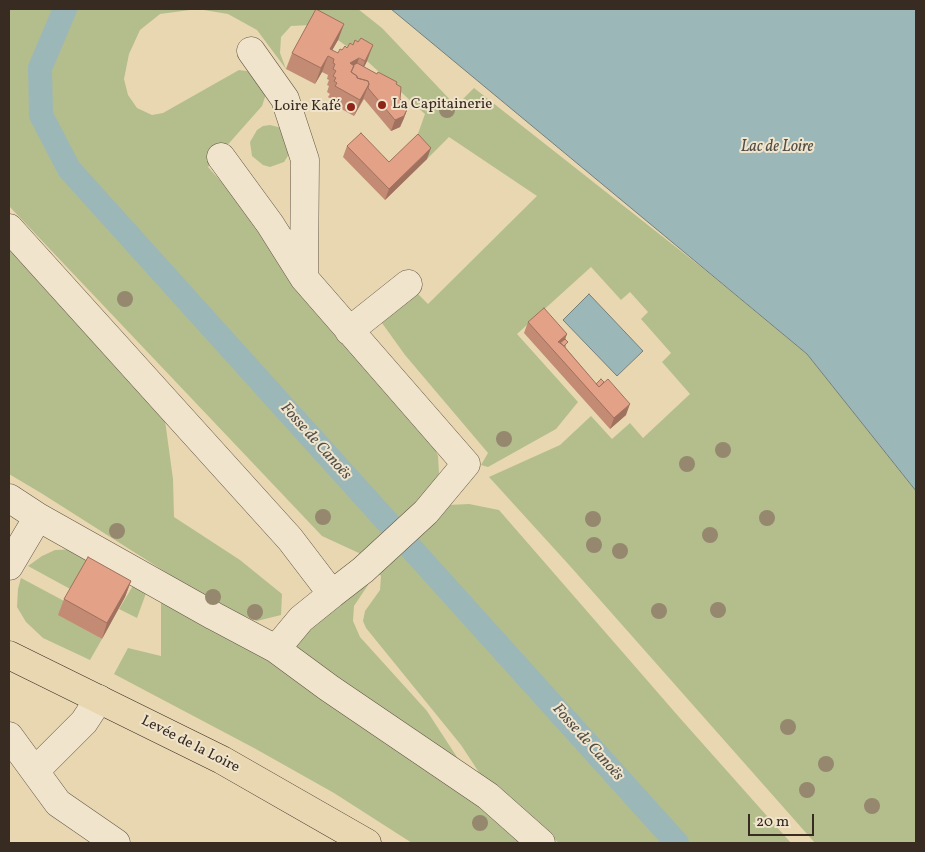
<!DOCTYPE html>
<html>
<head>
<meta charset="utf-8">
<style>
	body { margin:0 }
	#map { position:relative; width:925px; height:852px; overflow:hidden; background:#e8d7b1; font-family:Vollkorn,serif }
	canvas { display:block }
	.frame { position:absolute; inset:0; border:10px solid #382b22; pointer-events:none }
	.scale { position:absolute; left:748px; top:814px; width:66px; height:22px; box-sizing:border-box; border:2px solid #382b22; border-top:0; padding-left:6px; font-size:15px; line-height:18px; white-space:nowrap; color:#382b22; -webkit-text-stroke:4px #f0e5cc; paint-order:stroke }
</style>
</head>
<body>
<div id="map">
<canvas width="925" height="852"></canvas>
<div class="frame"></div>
<div class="scale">20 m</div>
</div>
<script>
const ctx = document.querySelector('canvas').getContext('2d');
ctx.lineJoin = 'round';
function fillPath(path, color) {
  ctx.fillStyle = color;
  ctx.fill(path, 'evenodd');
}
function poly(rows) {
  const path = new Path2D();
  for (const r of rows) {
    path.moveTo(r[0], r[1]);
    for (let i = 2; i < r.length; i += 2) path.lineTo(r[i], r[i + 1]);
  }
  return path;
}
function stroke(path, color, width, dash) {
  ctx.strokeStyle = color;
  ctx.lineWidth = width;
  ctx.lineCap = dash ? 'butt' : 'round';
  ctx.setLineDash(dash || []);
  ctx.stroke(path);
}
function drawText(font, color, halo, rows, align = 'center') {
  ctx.font = font + ' Vollkorn,serif';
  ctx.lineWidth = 4;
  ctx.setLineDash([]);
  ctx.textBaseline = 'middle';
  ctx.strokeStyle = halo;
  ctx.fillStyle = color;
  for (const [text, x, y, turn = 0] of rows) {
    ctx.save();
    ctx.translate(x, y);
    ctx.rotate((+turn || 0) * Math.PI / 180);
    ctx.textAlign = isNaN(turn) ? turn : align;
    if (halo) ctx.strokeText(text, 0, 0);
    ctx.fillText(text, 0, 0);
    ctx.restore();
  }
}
const green = poly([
	[9,9,197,9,160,14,140,30,129,54,124,79,128,95,137,108,152,115,163,113,239,70,254,72,267,91,262,106,208,167,264,229,429,436,438,456,439,473,431,494,448,505,469,504,499,510,679,717,791,843,559,843,488,786,461,745,366,628,363,621,365,611,380,590,381,576,361,554,322,536,9,206],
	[198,9,358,9,382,28,456,106,474,88,705,270,807,354,916,491,916,843,815,843,570,566,489,477,560,445,591,416,612,439,630,423,643,438,690,394,662,362,671,353,641,319,648,312,630,292,621,300,591,267,517,334,578,402,556,429,488,467,481,465,488,453,405,355,382,323,369,331,412,288,428,304,537,196,449,137,427,159,414,145,425,114,367,61,338,40,310,25,291,26,281,37,280,53,286,69,257,30,228,14],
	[270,125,282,128,291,151,284,162,270,167,263,165,252,156,250,142,257,130,263,126],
	[9,247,164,413,173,479,174,517,240,560,282,594,281,615,257,621,219,606,41,493,9,474],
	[77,549,92,554,72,590,28,566,42,556,55,550],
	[364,575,368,585,354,606,353,621,360,637,427,711,466,771,294,649,293,638],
	[21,578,66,602,59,615,102,639,90,660,43,638,26,622,17,607,18,589],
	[137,579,149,585,137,618,119,609],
	[161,591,378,730,529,843,412,843,334,793,254,748,114,674,128,648,161,656]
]);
const water = poly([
	[391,9,916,9,916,491,807,354,391,9],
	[589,294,643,351,617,376,563,320,589,294]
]);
const canal = poly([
	[65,9,40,68,41,115,69,169,677,843]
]);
const minor = poly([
	[251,51,285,99,305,160,304,278],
	[221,157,270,224,304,278,466,464,426,512,363,570,332,594],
	[9,228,290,539,332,594,301,619,276,649],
	[349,331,408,284],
	[9,498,38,517,214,616,276,649,329,688,488,796,541,843],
	[9,566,38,517],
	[9,736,58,803,116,843],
	[35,771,84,722,99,699]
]);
const major = poly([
	[9,655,222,760,367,843]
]);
const trees = [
	[447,110],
	[125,299],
	[504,439],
	[723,450],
	[687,464],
	[323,517],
	[767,518],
	[593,519],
	[117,531],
	[710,535],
	[594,545],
	[620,551],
	[213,597],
	[718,610],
	[659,611],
	[255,612],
	[788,727],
	[826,764],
	[807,790],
	[872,806],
	[480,823]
];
const wall = poly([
	[344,24,338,40,332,50,338,53,367,61,364,67,396,84,400,99,408,107,404,118,400,127,391,131,364,99,354,116,329,102,331,99,328,97,330,94,327,92,329,86,327,85,329,80,327,79,328,75,322,72,315,84,286,69,292,53],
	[347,146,389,162,427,159,385,200,343,157],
	[528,322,567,334,565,339,566,348,596,384,626,415,610,429,524,333],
	[131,581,125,597,102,639,58,615,64,599]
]);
const shadedWall = poly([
	[344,24,338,40,329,56,330,49],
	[373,45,367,61,359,77,365,61],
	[328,56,322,72,315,84,321,68],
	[359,58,353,74,349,77,350,63],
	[369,84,363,99,354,116,360,100],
	[408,107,404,118,400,127,391,131,395,120],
	[431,148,427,159,385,200,389,189],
	[567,334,563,344,558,342],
	[630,404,626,415,610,429,614,418],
	[131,581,125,597,102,639,107,623]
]);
const building = poly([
	[316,9,344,24,330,49,338,53,340,49,342,50,345,46,347,48,350,43,353,45,355,40,358,42,361,38,373,45,365,61,359,58,350,63,354,66,351,72,357,76,357,78,368,81,369,84,360,100,335,86,337,83,334,81,336,78,333,76,336,71,333,69,335,64,333,63,334,59,328,56,321,68,292,53,316,9],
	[357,63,377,74,378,72,397,82,396,84,401,87,400,99,408,107,404,116,395,120,368,88,369,84,368,81,357,78,357,76,351,72,354,65,357,63],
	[361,133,389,162,418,134,431,148,389,189,347,146,361,133],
	[544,308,567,334,558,342,562,344,599,387,608,379,630,404,614,418,528,322,544,308],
	[565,339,568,342,564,346,560,343,565,339],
	[601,379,604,382,599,387,596,384,601,379],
	[88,557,131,581,107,623,64,599,88,557]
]);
const markers = [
	[382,105,5,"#8f2418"],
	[351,107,5,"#8f2418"]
];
const poiNames = [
	["La Capitainerie",392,105],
	["Loire Kafé",341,107,"right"]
];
const streetNames = [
	["Levée de la Loire",190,745,27]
];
const waterNames = [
	["Lac de Loire",777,148],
	["Fosse de Canoës",315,442,48],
	["Fosse de Canoës",587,743,48]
];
fillPath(green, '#b4be8d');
fillPath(water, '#9cb7b8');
stroke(water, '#747f7c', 1);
stroke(canal, '#9cb7b8', 24);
stroke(minor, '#645646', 29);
stroke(major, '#382b22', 29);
stroke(minor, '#f0e5cc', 28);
stroke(major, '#e8d7b1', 28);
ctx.fillStyle = '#95886e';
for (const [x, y] of trees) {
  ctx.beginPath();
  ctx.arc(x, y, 8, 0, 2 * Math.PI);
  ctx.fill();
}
fillPath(wall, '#c38a74');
fillPath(shadedWall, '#9f715e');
fillPath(building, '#e3a187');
stroke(building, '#9f715e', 1);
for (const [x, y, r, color] of markers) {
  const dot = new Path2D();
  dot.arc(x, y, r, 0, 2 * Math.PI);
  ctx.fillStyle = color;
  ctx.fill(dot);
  stroke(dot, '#f0e5cc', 2);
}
drawText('15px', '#382b22', '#f0e5cc', poiNames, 'left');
drawText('15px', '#382b22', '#f0e5cc', streetNames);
drawText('italic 16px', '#514e48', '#f0e5cc', waterNames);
</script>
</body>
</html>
